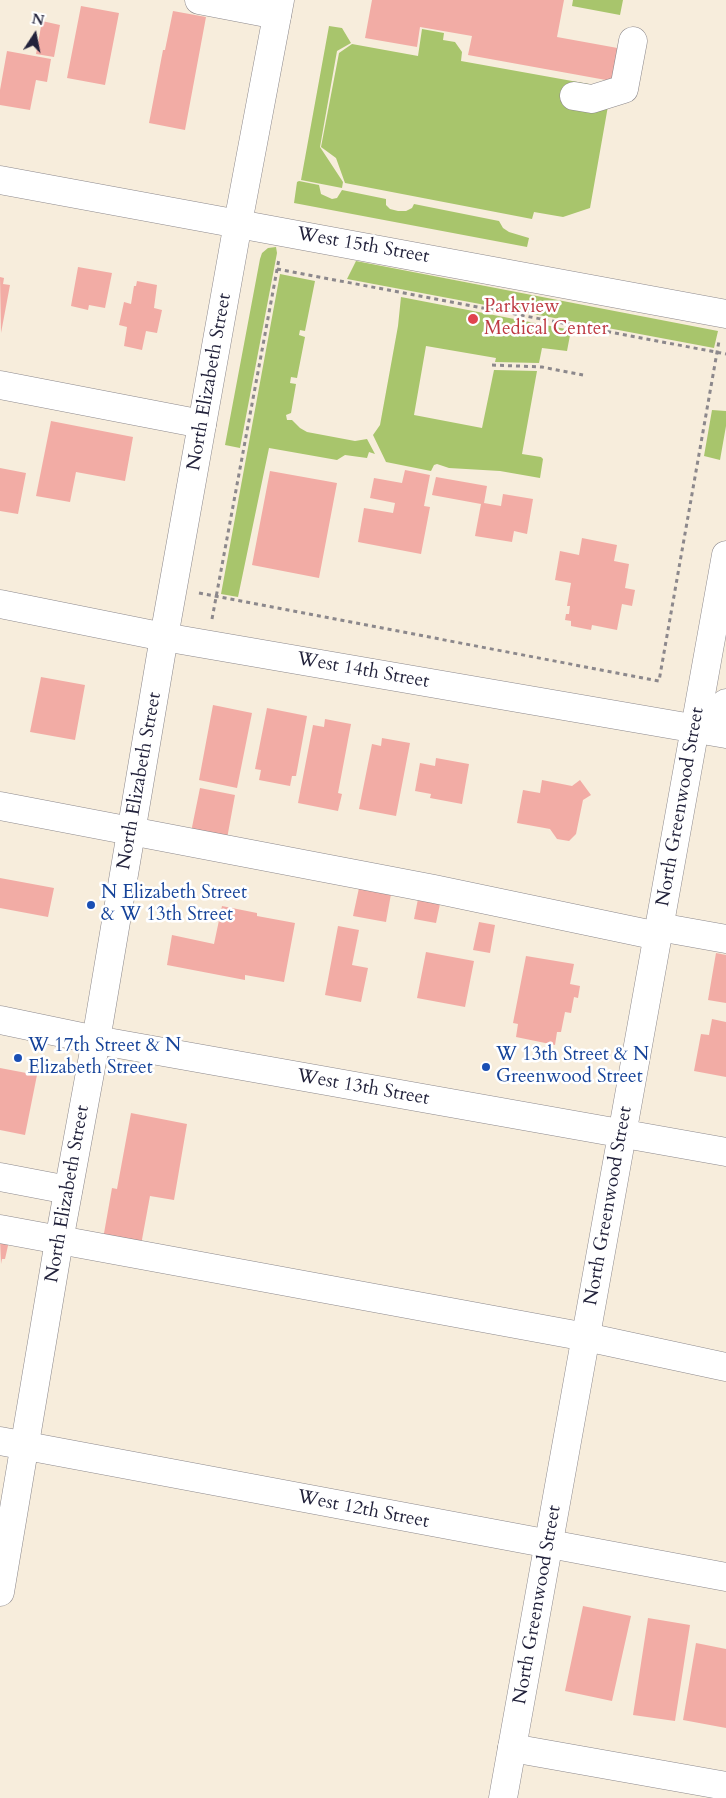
<!DOCTYPE html>
<html>
<head>
<meta charset="utf-8">
<style>
	body { margin:0 }
	#map { position:relative; width:726px; height:1798px; overflow:hidden; background:#f7eddc; font-family:Cardo,serif }
	canvas { display:block }
	.north { position:absolute; left:10px; top:10px; width:50px; height:50px; -webkit-text-stroke:4px #fff; paint-order:stroke; rotate:11deg; font-size:14px; font-weight:700; line-height:20px; text-align:center; color:#22223b }
	.north::after { content:''; display:block; margin:auto; width:18px; height:22px; background:#22223b; clip-path:polygon(50% 0,100% 100%,50% 72%,0 100%) }
</style>
</head>
<body>
<div id="map">
<canvas width="726" height="1798"></canvas>
<div class="north">N</div>
</div>
<script>
const ctx = document.querySelector('canvas').getContext('2d');
ctx.lineJoin = 'round';
function fillPath(path, color) {
  ctx.fillStyle = color;
  ctx.fill(path, 'evenodd');
}
function poly(rows) {
  const path = new Path2D();
  for (const r of rows) {
    path.moveTo(r[0], r[1]);
    for (let i = 2; i < r.length; i += 2) path.lineTo(r[i], r[i + 1]);
  }
  return path;
}
function stroke(path, color, width, dash) {
  ctx.strokeStyle = color;
  ctx.lineWidth = width;
  ctx.lineCap = dash ? 'butt' : 'round';
  ctx.setLineDash(dash || []);
  ctx.stroke(path);
}
function drawText(font, color, halo, rows, align = 'center') {
  ctx.font = font + ' Cardo,serif';
  ctx.lineWidth = 5;
  ctx.setLineDash([]);
  ctx.textBaseline = 'middle';
  ctx.strokeStyle = halo;
  ctx.fillStyle = color;
  for (const [text, x, y, turn = 0] of rows) {
    ctx.save();
    ctx.translate(x, y);
    ctx.rotate((+turn || 0) * Math.PI / 180);
    ctx.textAlign = isNaN(turn) ? turn : align;
    if (halo) ctx.strokeText(text, 0, 0);
    ctx.fillText(text, 0, 0);
    ctx.restore();
  }
}
const green = poly([
	[573,0,623,0,620,15,572,6],
	[329,26,342,28,351,43,337,51,320,147,343,182,342,188,301,180],
	[422,29,444,33,443,40,455,42,462,52,461,61,600,86,608,106,590,208,563,217,534,212,532,219,345,183,336,158,321,147,339,53,352,44,418,56],
	[299,181,319,185,321,194,332,199,337,198,342,190,386,199,386,205,390,209,398,211,406,211,412,208,414,204,499,221,503,228,509,232,529,238,527,247,294,203,297,182],
	[276,247,277,253,240,448,225,445,260,259,262,253,268,248],
	[356,261,718,331,714,348,347,279],
	[280,274,315,281,305,331,300,330,299,335,305,337,297,378,291,377,290,383,296,384,291,413,286,415,287,420,292,420,300,428,307,432,355,441,367,439,375,454,369,452,367,458,345,455,337,460,269,448,238,597,221,594],
	[401,297,571,330,567,351,542,348,539,363,495,362,496,358,426,346,414,415,482,428,494,370,537,371,522,454,541,457,543,459,540,478,500,471,449,468,437,464,434,465,431,471,386,462,373,435,380,425,398,326],
	[712,410,726,411,726,426,720,460,704,456]
]);
const building = poly([
	[372,0,564,0,557,37,623,49,617,82,468,55,472,36,420,27,417,47,365,38],
	[81,6,119,13,105,85,67,78],
	[173,11,206,17,185,130,149,123,163,50,165,50],
	[42,21,60,25,54,57,36,54],
	[7,51,51,59,47,82,36,80,30,110,0,105,0,90],
	[78,267,112,273,105,308,89,305,88,310,71,306],
	[0,277,4,278,3,284,10,285,1,333],
	[137,281,157,285,154,308,162,310,157,333,146,331,142,350,124,346,127,327,119,325,124,302,131,304,134,286,136,286],
	[51,421,133,437,125,481,76,472,70,502,36,496],
	[0,468,26,473,18,514,0,511],
	[405,470,430,475,424,506,430,507,421,554,358,542,364,508,393,513,395,503,370,498,374,478,402,483],
	[270,471,337,483,319,578,252,565],
	[436,477,487,486,484,503,501,506,503,494,533,499,527,534,514,531,512,542,475,536,481,504,432,495],
	[582,538,617,545,614,561,629,564,625,588,635,590,632,606,622,604,617,630,592,625,591,630,571,626,571,621,565,620,566,614,569,614,570,606,567,606,571,583,555,580,560,551,579,555],
	[41,677,85,685,75,740,30,732],
	[213,705,252,713,237,788,199,780],
	[267,708,307,716,296,776,292,776,290,786,259,780,261,770,255,769],
	[325,719,351,724,338,793,342,794,338,811,298,803,313,725,324,727],
	[382,738,410,743,396,816,359,809,372,744,381,746],
	[436,758,469,764,462,804,430,798,431,794,415,791,420,763,435,766],
	[542,780,572,786,580,780,591,795,583,800,576,834,569,841,557,839,550,829,517,823,523,790,540,793],
	[200,788,235,795,226,844,190,837],
	[0,878,54,888,48,917,0,908],
	[359,888,391,894,386,922,353,916],
	[418,899,440,904,436,923,414,919],
	[222,906,257,913,257,916,295,923,284,982,245,975,245,980,167,965,172,935,214,944],
	[479,922,495,925,490,953,473,950],
	[338,926,359,930,352,965,368,968,361,1002,325,995],
	[426,952,474,961,465,1007,417,998],
	[716,953,726,955,726,1003,708,1000],
	[526,956,574,964,570,984,580,986,578,998,574,997,571,1013,565,1012,561,1032,557,1032,555,1045,516,1037,518,1024,513,1023],
	[712,1019,726,1022,726,1077,694,1071,701,1034,709,1035],
	[0,1068,37,1075,25,1135,0,1130],
	[131,1113,187,1124,174,1200,150,1196,141,1245,103,1239,112,1188,117,1189],
	[0,1239,9,1241,5,1259,2,1259,1,1264],
	[583,1606,631,1616,612,1701,565,1691],
	[648,1618,690,1625,675,1721,633,1715],
	[696,1643,726,1649,726,1728,683,1720]
]);
const path = poly([
	[277,269,726,354],
	[492,365,542,367,583,375],
	[199,593,659,681,719,341],
	[212,619,279,259]
]);
const minor = poly([
	[199,0,277,15],
	[574,96,592,99,624,89,633,41],
	[0,180,726,314],
	[0,385,202,424],
	[0,604,164,637,726,734],
	[695,728,726,703],
	[0,806,434,889,658,936],
	[659,927,726,939],
	[0,1020,96,1040],
	[0,1177,68,1190],
	[0,1229,586,1337,726,1367],
	[0,1441,726,1577],
	[512,1748,726,1786]
]);
const major = poly([
	[96,1040,726,1152],
	[0,1592,59,1241,96,1040,164,637,238,223,280,0],
	[503,1798,726,555]
]);
const markers = [
	[473,319,6,"#e0444e"],
	[91,905,5,"#1a4fb4"],
	[18,1058,5,"#1a4fb4"],
	[486,1067,5,"#1a4fb4"]
];
const streetNames = [
	["West 15th Street",363,246,10],
	["North Elizabeth Street",210,382,-80],
	["West 14th Street",363,671,10],
	["North Elizabeth Street",140,781,-80],
	["North Greenwood Street",681,807,-80],
	["West 13th Street",363,1088,10],
	["North Elizabeth Street",68,1194,-80],
	["North Greenwood Street",609,1206,-80],
	["West 12th Street",363,1510,11],
	["North Greenwood Street",538,1605,-80]
];
const healthNames = [
	["Parkview",484,308],
	["Medical Center",484,330]
];
const transitNames = [
	["N Elizabeth Street",101,894],
	["& W 13th Street",101,916],
	["W 17th Street & N",28,1047],
	["Elizabeth Street",28,1069],
	["W 13th Street & N",496,1056],
	["Greenwood Street",496,1078]
];
fillPath(green, '#a8c56c');
fillPath(building, '#f2aca5');
stroke(minor, '#8c888c', 29);
stroke(major, '#8c888c', 29);
stroke(path, '#8c888c', 3, [4, 4]);
stroke(minor, '#fff', 28);
stroke(major, '#fff', 28);
for (const [x, y, r, color] of markers) {
  const dot = new Path2D();
  dot.arc(x, y, r, 0, 2 * Math.PI);
  ctx.fillStyle = color;
  ctx.fill(dot);
  stroke(dot, '#fff', 2);
}
drawText('19px', '#22223b', '#fff', streetNames);
drawText('19px', '#be3a42', '#fff', healthNames, 'left');
drawText('19px', '#164399', '#fff', transitNames, 'left');
</script>
</body>
</html>
